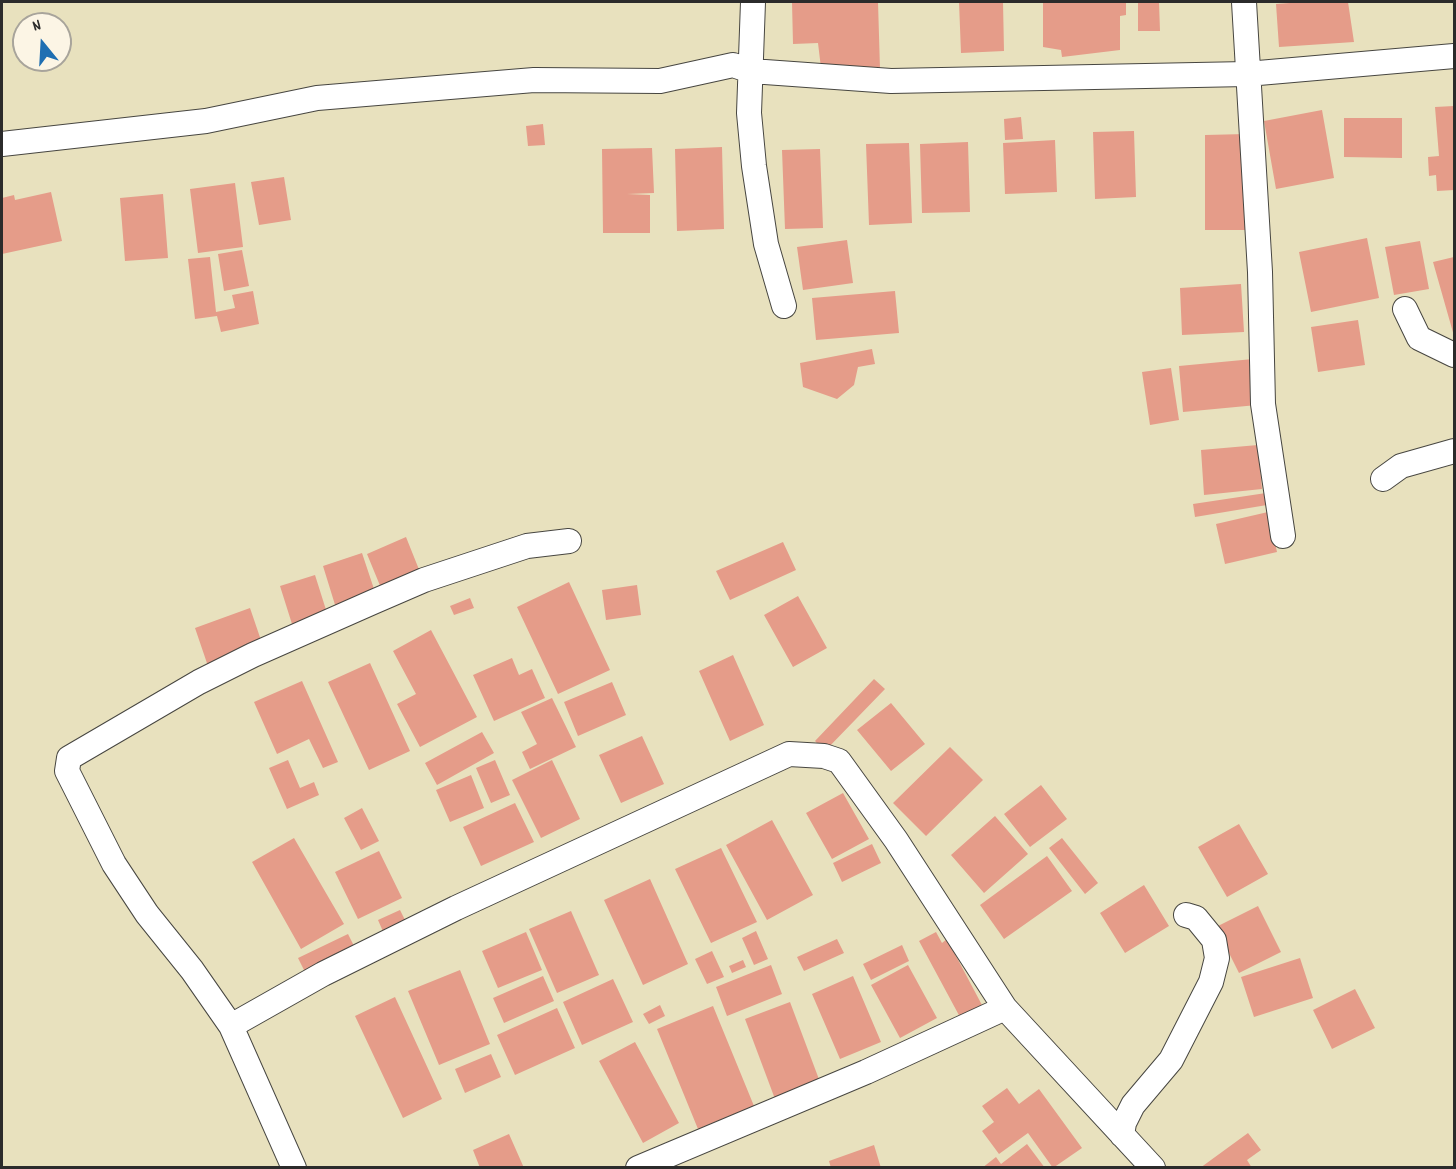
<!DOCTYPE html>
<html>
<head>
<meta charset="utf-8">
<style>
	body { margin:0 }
	#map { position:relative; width:1456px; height:1169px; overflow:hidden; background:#e8e1be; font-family:Dekko,sans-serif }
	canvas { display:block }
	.frame { position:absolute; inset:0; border:3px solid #2b2b2b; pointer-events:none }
	.north { position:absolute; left:12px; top:12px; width:60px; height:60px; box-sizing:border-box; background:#fcf5e5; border:2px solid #a8a49b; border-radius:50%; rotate:342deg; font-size:16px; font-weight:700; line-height:24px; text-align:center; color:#2b2b2b }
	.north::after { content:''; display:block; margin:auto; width:21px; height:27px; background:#1f6fb2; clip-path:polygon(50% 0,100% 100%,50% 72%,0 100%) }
</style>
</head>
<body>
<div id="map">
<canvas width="1456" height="1169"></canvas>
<div class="frame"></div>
<div class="north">N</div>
</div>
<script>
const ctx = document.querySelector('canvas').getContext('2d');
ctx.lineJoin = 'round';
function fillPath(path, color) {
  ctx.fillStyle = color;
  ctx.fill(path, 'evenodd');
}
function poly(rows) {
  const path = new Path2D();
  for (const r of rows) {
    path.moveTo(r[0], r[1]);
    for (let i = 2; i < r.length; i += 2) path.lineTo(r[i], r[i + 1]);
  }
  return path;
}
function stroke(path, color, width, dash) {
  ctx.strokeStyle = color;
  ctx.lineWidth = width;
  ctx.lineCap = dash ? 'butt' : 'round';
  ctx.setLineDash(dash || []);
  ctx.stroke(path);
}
const building = poly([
	[792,2,878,2,880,69,821,68,818,43,793,44],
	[959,2,1003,2,1004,51,961,53],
	[1043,2,1126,2,1126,15,1120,16,1120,50,1062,57,1061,50,1043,47],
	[1138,2,1159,2,1160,31,1138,31],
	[1303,2,1348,2,1354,42,1279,47,1276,4],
	[1454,106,1454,190,1437,191,1436,175,1429,176,1428,157,1439,156,1435,107],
	[1322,110,1334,178,1276,189,1264,121],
	[1021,117,1023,139,1005,140,1004,119],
	[1344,118,1402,118,1402,158,1344,157],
	[543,124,545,145,528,146,526,126],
	[1134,131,1136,197,1095,199,1093,132],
	[1246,134,1246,230,1205,230,1205,135],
	[1055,140,1057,192,1005,194,1003,143],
	[968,142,970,212,922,213,920,144],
	[909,143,912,223,869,225,866,144],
	[722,147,724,229,677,231,675,149],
	[652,148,654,193,627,194,650,195,650,233,603,233,602,149],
	[820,149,823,228,785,229,782,150],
	[284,177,291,220,259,225,251,182],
	[235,183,243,247,198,253,190,189],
	[51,192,62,241,2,254,2,198,14,195,15,200],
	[163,194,168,258,125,261,120,198],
	[1367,238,1379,298,1311,312,1299,252],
	[847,240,853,283,803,290,797,247],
	[1420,241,1429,289,1394,295,1385,247],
	[242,250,249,286,224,291,218,254],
	[210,257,216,312,235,308,232,295,253,291,259,324,221,332,217,316,195,319,188,259],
	[1454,257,1454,336,1433,262],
	[1241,284,1244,332,1182,335,1180,288],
	[895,291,899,333,816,340,812,298],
	[1358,320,1365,365,1318,372,1311,327],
	[872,349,875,364,858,367,854,385,837,399,803,387,800,363],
	[1253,359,1257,405,1183,412,1179,366],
	[1171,368,1179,420,1150,425,1142,372],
	[1258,445,1262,489,1204,495,1201,450],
	[1266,493,1267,505,1195,517,1193,504],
	[1268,512,1277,552,1225,564,1216,524],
	[406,537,420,572,381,588,367,554],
	[783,542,796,570,730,600,716,571],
	[362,553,376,595,336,608,323,566],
	[315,575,327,613,292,624,280,586],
	[569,582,610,670,558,694,517,607],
	[637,585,641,615,606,620,602,590],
	[798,596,827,648,793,667,764,615],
	[470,598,474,608,454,615,450,606],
	[250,608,265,652,210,672,195,628],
	[431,630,477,717,420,747,397,704,416,694,393,651],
	[733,655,764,725,730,741,699,671],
	[512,658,519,675,532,669,545,698,494,721,473,675],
	[370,663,410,751,369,770,328,682],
	[874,679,885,689,825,751,815,741],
	[302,681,338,762,323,768,309,739,277,754,254,702],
	[612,682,626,715,578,736,564,702],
	[552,698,576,747,530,769,522,752,537,744,521,712],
	[891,703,925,744,891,771,857,730],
	[482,732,494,753,437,785,425,763],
	[642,736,664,784,621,803,599,755],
	[950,747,983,780,926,836,893,803],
	[288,760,300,788,314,782,319,795,287,809,269,768],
	[495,760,510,795,491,803,476,768],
	[552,760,580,819,541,838,512,780],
	[471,775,484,808,450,822,436,790],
	[1041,785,1067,819,1030,847,1004,814],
	[843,793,869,839,832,859,806,813],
	[515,803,534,842,481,866,463,827],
	[362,808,379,841,361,850,344,818],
	[995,816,1028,854,984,893,951,855],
	[772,820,813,895,767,920,726,845],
	[1239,824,1268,874,1227,897,1198,847],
	[294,838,344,924,301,949,252,862],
	[1062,838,1098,883,1085,894,1049,848],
	[872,844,881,863,842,882,833,863],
	[721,848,757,922,711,943,675,869],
	[379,851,402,898,358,919,335,872],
	[1047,856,1072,891,1004,939,980,905],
	[650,879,688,964,643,985,604,900],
	[1144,885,1169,926,1125,953,1100,913],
	[1258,906,1281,952,1239,973,1216,927],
	[400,910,408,926,385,936,378,920],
	[571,911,599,975,557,993,529,929],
	[756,931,768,959,754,965,742,938],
	[526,932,542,970,498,988,482,951],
	[936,932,942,943,947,939,983,1007,961,1019,919,941],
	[348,934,359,956,309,980,298,958],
	[837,939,844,953,804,971,797,957],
	[902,945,909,961,871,980,863,964],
	[712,951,724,977,707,984,695,959],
	[1300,958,1313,998,1254,1017,1241,977],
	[743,960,746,967,732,973,729,966],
	[771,965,782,994,727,1016,716,987],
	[908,965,937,1018,900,1038,871,985],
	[460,970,490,1044,439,1065,408,991],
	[543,976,554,1001,504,1023,493,998],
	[853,976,881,1042,840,1059,812,994],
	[613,979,633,1022,582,1045,563,1002],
	[1355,989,1375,1028,1332,1049,1313,1010],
	[395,997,442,1099,403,1118,355,1016],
	[790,1002,820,1082,775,1099,745,1019],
	[660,1005,665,1016,649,1024,643,1014],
	[713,1006,754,1106,698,1129,657,1029],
	[557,1008,575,1048,515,1075,497,1035],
	[635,1042,679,1123,643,1143,599,1061],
	[491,1054,501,1077,465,1093,455,1069],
	[1007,1088,1019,1104,1039,1089,1082,1148,1053,1168,1028,1133,999,1154,982,1131,994,1122,982,1106],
	[1248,1133,1261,1150,1247,1160,1252,1168,1200,1168],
	[509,1134,524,1168,480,1168,473,1150],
	[1027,1144,1045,1168,982,1168,996,1157,1001,1164],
	[874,1145,881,1168,831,1168,829,1161]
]);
const minor = poly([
	[753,2,749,113,754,166,766,244,784,306],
	[1244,2,1260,272,1263,404,1283,536],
	[2,144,206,121,317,98,534,80,660,81,733,65,751,71,891,81,1247,74,1454,56],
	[1405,309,1419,338,1454,355],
	[1383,479,1401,466,1454,451],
	[231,1026,323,974,456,908,789,754,824,756,839,761,896,840,1005,1008,1153,1168],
	[1122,1135,1124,1123,1133,1105,1171,1060,1211,982,1217,958,1214,940,1196,918,1186,915],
	[294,1168,231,1026,192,970,147,914,114,864,67,771,69,758,199,682,253,655,373,602,424,580,527,546,569,541],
	[638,1168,866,1072,1005,1008]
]);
fillPath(building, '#e59c89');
stroke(minor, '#474641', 26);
stroke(minor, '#fff', 24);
</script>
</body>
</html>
